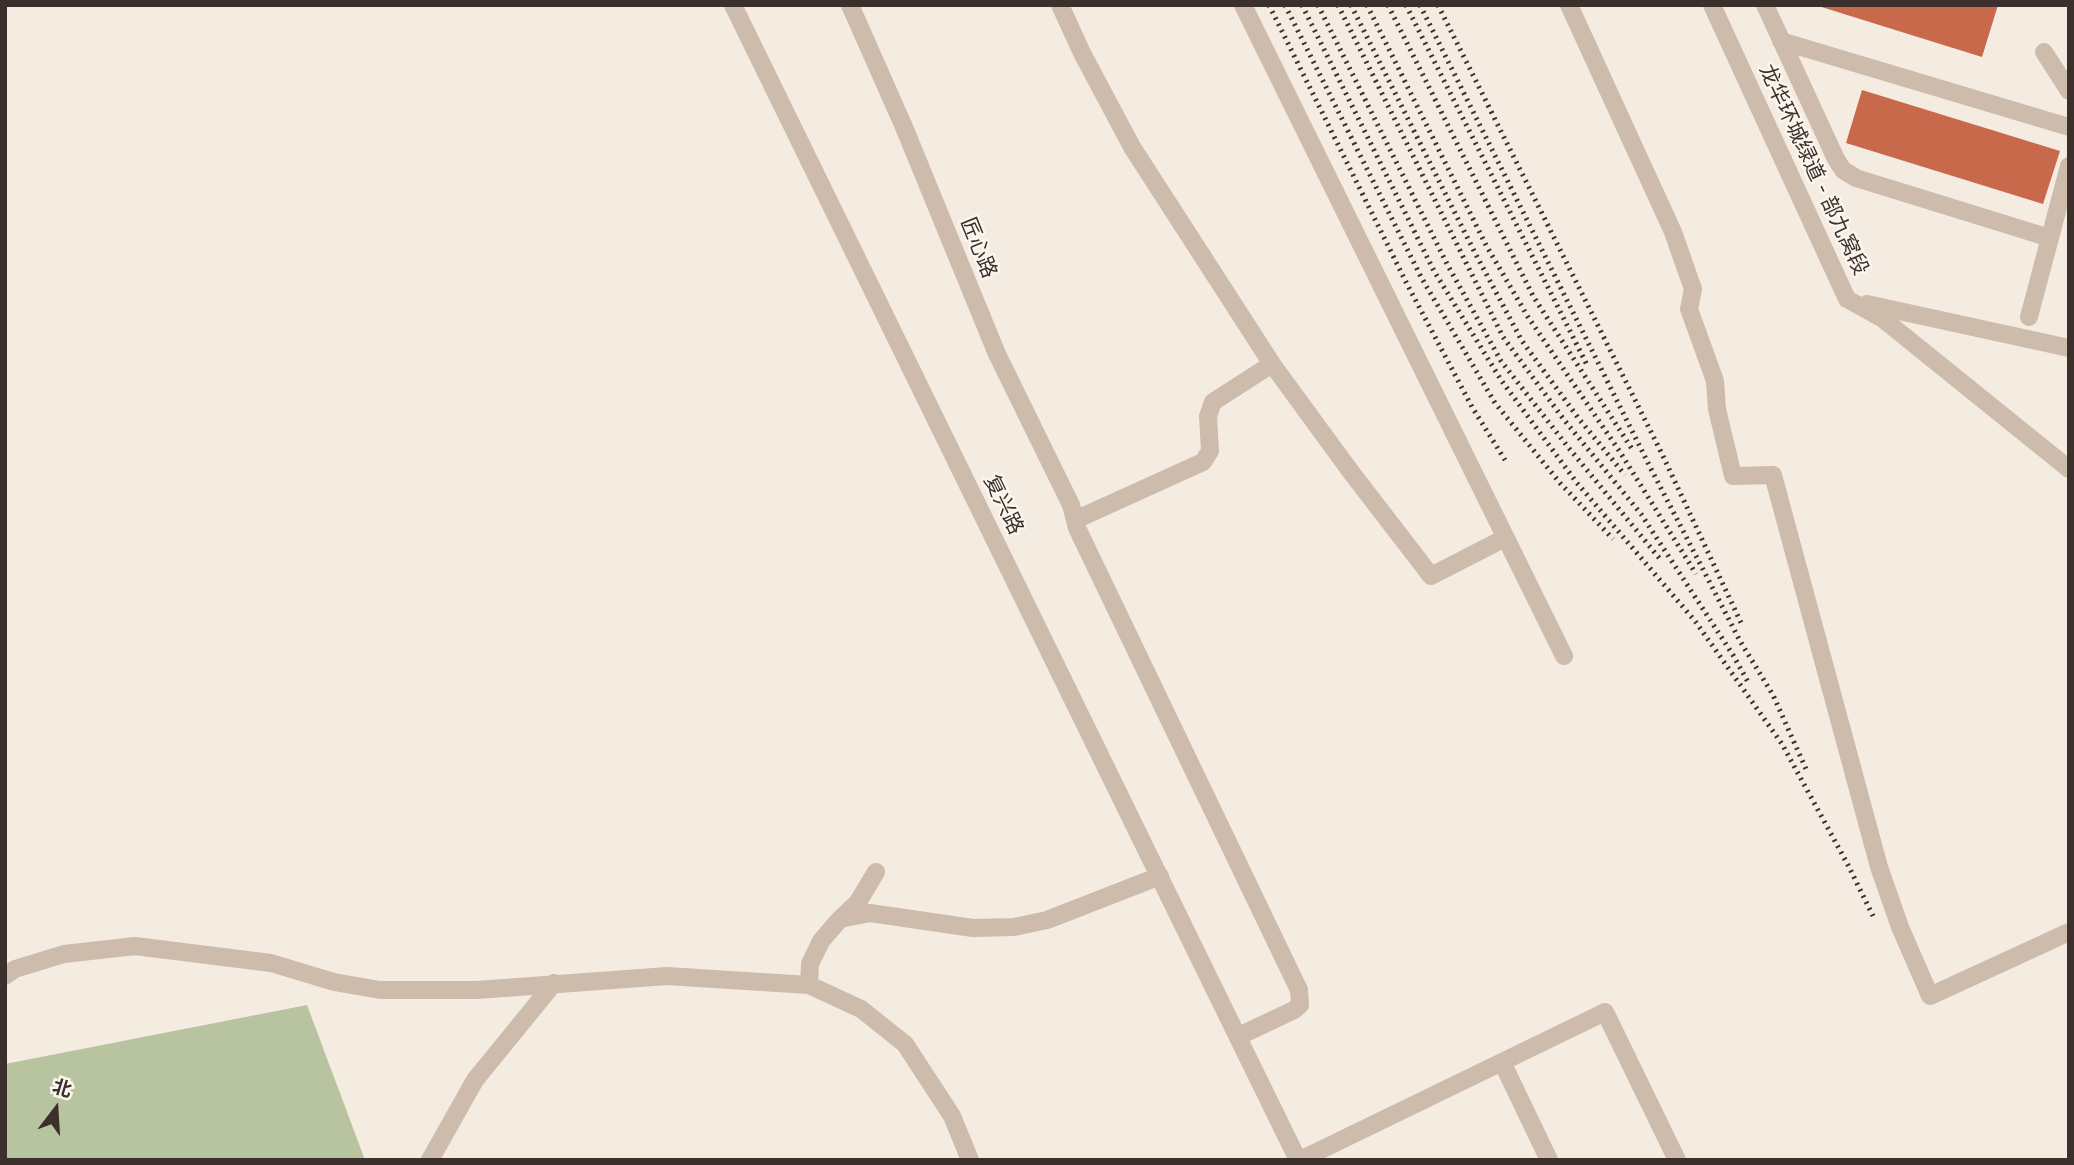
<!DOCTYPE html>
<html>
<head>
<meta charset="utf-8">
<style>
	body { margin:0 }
	#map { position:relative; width:2074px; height:1165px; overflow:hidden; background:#f4ebe1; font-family:"Fira Sans","Noto Sans SC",sans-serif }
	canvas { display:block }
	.frame { position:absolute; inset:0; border:7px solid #3b302b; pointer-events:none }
	.north { position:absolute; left:21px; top:1074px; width:70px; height:70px; -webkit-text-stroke:5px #fbf5ee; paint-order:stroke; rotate:17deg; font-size:19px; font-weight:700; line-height:28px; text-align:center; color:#3b302b }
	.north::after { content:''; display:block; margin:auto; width:24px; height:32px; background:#3b302b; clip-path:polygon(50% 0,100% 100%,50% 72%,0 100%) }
</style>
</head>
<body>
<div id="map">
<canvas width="2074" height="1165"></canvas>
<div class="frame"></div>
<div class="north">北</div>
</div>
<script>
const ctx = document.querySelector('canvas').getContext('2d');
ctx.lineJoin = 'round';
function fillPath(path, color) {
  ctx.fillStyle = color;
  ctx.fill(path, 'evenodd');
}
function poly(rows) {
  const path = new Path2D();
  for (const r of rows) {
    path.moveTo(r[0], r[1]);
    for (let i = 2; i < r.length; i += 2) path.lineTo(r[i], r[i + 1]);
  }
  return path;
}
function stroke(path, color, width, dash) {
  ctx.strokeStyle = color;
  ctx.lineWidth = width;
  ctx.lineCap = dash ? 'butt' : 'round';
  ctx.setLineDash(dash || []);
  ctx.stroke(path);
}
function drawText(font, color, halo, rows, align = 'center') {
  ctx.font = font + ' "Fira Sans","Noto Sans SC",sans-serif';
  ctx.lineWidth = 5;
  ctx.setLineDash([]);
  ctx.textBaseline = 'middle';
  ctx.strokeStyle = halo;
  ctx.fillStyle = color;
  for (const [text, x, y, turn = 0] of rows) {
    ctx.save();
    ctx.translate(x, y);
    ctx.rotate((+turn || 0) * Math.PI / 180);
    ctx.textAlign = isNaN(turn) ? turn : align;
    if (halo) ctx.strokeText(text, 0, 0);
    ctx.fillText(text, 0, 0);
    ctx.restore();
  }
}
const green = poly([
	[307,1005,365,1160,5,1160,5,1064]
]);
const building = poly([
	[1815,5,1998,5,1982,57],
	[1862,90,2060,151,2043,204,1846,143]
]);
const minor = poly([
	[733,5,1298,1160],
	[850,5,904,127,997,354,1071,505,1077,528,1299,990,1300,1005,1294,1010,1239,1036],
	[1060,5,1082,53,1132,147,1272,364,1351,472,1431,576,1505,538],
	[1243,5,1564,656],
	[1569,5,1673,232,1693,289,1689,309,1715,381,1717,409,1733,476,1773,475,1879,867,1900,927,1930,996,2069,932],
	[1712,5,1847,299],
	[1765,5,1836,159,1843,170,1856,178,2050,238],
	[1781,41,2069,127],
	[2044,52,2069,91],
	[1847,299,1883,319,2069,469],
	[1867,304,2069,348],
	[2029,317,2069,166],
	[1075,520,1203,462,1210,451,1208,416,1213,402,1272,364],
	[840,919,858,902,876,872],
	[5,976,15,969,64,954,135,946,271,963,334,982,380,990,477,990,667,976,809,985,861,1009,905,1044,952,1116,970,1160],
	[809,985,810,964,821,941,840,919,870,913,973,928,1014,927,1047,920,1160,876],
	[1502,1062,1549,1160],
	[430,1160,475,1080,554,983],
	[1300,1160,1605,1012,1677,1160]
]);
const rail = poly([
	[1269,5,1407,284,1472,407,1505,460],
	[1285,5,1421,277,1495,403,1560,483,1613,539],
	[1302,5,1434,271,1501,380,1577,483,1695,621,1782,744,1848,865,1873,916],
	[1318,5,1447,264,1501,361,1568,447,1660,559],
	[1338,5,1503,337,1565,421,1641,514,1733,655,1748,682],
	[1351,5,1474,251,1522,341,1579,419,1625,475],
	[1367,5,1486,245,1528,317,1620,452,1696,574],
	[1388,5,1533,296,1634,452],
	[1406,5,1587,365],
	[1420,5,1650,467,1740,641,1773,695,1806,769],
	[1438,5,1662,454,1743,627]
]);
const streetNames = [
	["龙华环城绿道 - 部九窝段",1813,170,65],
	["匠心路",978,248,68],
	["复兴路",1003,505,64]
];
fillPath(green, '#b8c4a0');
fillPath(building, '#c8694b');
stroke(minor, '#cdbbac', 18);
stroke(rail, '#3b302b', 5, [2, 5]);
drawText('21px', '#3b302b', '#fbf5ee', streetNames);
</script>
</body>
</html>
